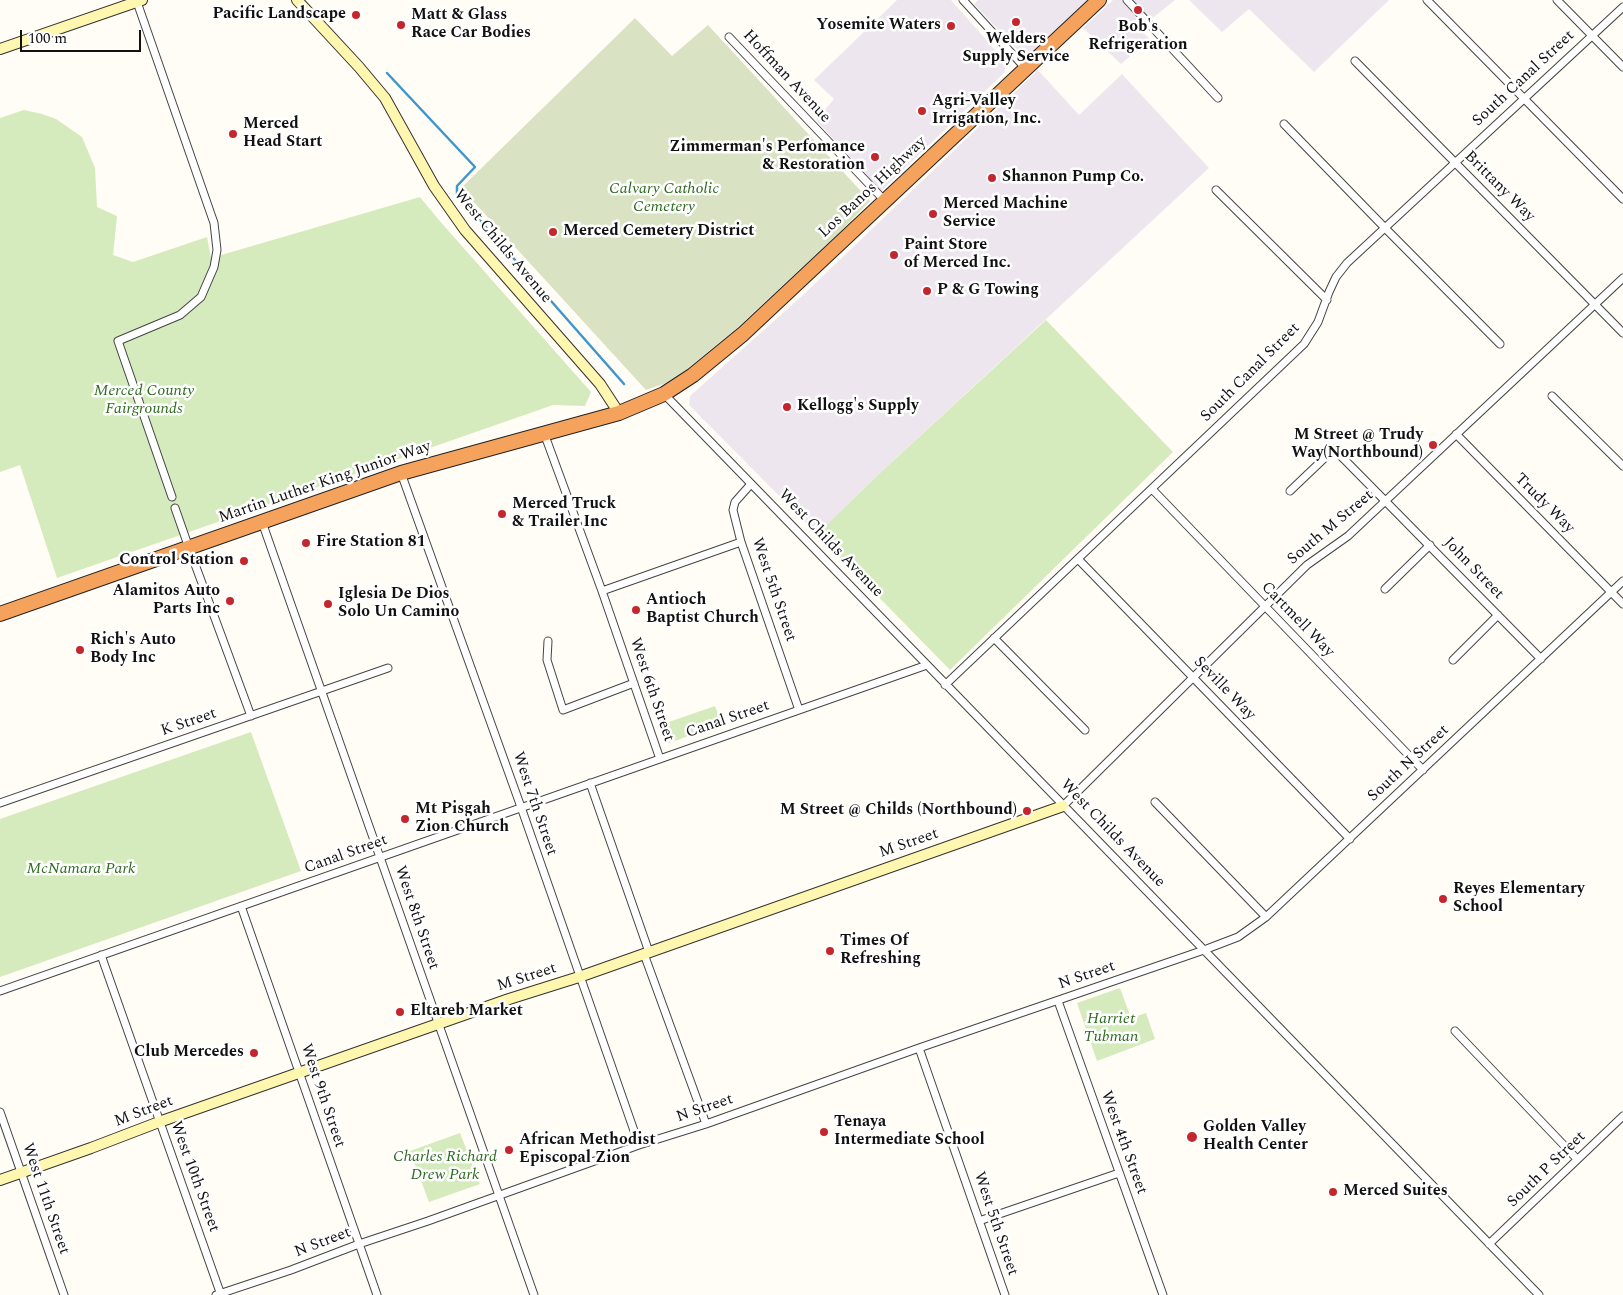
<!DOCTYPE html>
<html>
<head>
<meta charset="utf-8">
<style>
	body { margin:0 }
	#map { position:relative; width:1623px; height:1295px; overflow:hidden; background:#fffdf5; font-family:Spectral,serif }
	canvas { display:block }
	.scale { position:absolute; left:20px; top:30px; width:121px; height:22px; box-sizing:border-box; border:2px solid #111; border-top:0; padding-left:6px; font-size:15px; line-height:18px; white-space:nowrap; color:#111; -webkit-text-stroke:4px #fff; paint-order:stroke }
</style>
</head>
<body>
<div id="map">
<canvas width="1623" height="1295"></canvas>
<div class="scale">100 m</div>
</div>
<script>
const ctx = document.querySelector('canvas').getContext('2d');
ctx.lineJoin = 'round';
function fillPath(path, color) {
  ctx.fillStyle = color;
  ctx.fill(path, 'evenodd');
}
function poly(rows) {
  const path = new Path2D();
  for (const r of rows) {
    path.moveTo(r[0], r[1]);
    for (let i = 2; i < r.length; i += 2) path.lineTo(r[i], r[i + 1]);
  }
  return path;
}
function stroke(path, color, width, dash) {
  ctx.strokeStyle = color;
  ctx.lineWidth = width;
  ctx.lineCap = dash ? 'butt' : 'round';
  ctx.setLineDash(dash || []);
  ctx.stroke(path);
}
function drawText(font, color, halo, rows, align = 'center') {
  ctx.font = font + ' Spectral,serif';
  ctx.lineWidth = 5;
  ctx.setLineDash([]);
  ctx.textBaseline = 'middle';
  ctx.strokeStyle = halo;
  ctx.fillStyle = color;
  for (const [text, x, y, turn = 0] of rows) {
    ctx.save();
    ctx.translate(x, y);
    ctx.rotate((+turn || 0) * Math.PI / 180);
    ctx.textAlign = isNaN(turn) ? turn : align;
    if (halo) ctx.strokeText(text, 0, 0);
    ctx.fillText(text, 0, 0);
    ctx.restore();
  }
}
const industrial = poly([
	[897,0,951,0,1005,61,1005,72,881,191,816,120,834,99,814,80],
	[978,0,1088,0,1025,58,974,4],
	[1113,0,1175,0,1139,29,1150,39,1121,64,1083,28],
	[1189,0,1389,0,1314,72,1249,9,1222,32],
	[1038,70,1079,115,1122,74,1209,168,879,474,817,534,689,405,690,396,802,296]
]);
const green = poly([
	[24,110,42,114,56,119,82,137,95,168,97,207,117,216,113,255,133,262,207,237,211,258,420,197,438,219,591,392,585,406,553,405,57,578,20,465,0,472,0,118],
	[1046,320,1173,452,950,670,817,534,879,474],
	[715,706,722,724,669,743,663,724],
	[251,732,301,871,0,977,0,819],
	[1120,988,1131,1018,1146,1013,1155,1039,1097,1061,1077,1003],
	[460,1133,480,1184,429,1202,410,1151]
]);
const cemetery = poly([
	[635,18,672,56,708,25,870,201,841,231,737,328,687,369,666,383,646,390,461,188]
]);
const stream = poly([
	[387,73,475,167,457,186,457,194,624,384]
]);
const street = poly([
	[963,0,1026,69],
	[1127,0,1218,98],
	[1427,0,1623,199],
	[1557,0,1623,67],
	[137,2,214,223,217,250,214,267,201,297,180,315,118,341,172,497],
	[729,37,885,201],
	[1355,61,1623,333],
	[1284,124,1385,228,1500,344],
	[1216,190,1327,300],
	[664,394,1539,1295],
	[1552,396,1623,466],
	[544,433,602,591,660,759],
	[1456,434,1623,604],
	[401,473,521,807,639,1145],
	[751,484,735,502,733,510,741,542,799,710],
	[1152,489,1423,770],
	[1290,491,1334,449,1541,659],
	[175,508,189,548,251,716],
	[262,522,534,1295],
	[1078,559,1350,839],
	[1385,589,1430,545],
	[602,591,741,542],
	[994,638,1085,730],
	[548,641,547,660,563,710,634,683],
	[1453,660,1498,615],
	[945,685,1304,344,1318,322,1329,292,1336,277,1347,263,1623,7],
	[590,783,649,952],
	[1155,802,1266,917],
	[0,803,388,668],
	[1063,806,1307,565,1348,536,1623,278],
	[241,906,377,1295],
	[644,954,706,1124],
	[101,955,221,1295],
	[0,991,927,665],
	[1058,1001,1163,1295],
	[1455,1031,1577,1159],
	[919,1048,1005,1295],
	[0,1112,64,1295],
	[979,1221,1119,1173],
	[1489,1244,1623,1116],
	[216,1295,291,1270,359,1244,428,1221,639,1145,706,1124,919,1048,1204,950,1238,937,1266,917,1623,581]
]);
const secondary = poly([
	[297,0,359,67,385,98,434,186,465,230,600,384,619,413],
	[0,49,142,0],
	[0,1180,91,1148,159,1122,509,999,579,977,1063,806]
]);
const highway = poly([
	[0,614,401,473,619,413,664,394,693,375,743,334,1099,0]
]);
const markers = [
	[1138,10,5,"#c4262e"],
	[356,15,5,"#c4262e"],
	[1016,22,5,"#c4262e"],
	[401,25,5,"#c4262e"],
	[951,26,5,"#c4262e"],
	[922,111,5,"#c4262e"],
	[233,134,5,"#c4262e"],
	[875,157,5,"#c4262e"],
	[992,178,5,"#c4262e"],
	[933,214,5,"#c4262e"],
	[553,232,5,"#c4262e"],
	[894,255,5,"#c4262e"],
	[927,291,5,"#c4262e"],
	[787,407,5,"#c4262e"],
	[1433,445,5,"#c4262e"],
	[502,514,5,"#c4262e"],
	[306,543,5,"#c4262e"],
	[244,561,5,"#c4262e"],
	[230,601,5,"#c4262e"],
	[328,604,5,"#c4262e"],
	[636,610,5,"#c4262e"],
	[80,650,5,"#c4262e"],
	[1027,811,5,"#c4262e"],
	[405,819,5,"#c4262e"],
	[1443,899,5,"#c4262e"],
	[830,951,5,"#c4262e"],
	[400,1012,5,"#c4262e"],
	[254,1053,5,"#c4262e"],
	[824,1132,5,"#c4262e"],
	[1192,1137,6,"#c4262e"],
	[509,1150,5,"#c4262e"],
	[1333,1192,5,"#c4262e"]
];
const poiNames = [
	["Pacific Landscape",346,15,"right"],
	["Matt & Glass",411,16],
	["Race Car Bodies",411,34],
	["Yosemite Waters",941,26,"right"],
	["Bob's",1138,28,"center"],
	["Refrigeration",1138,46,"center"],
	["Welders",1016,40,"center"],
	["Supply Service",1016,58,"center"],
	["Agri-Valley",932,102],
	["Irrigation, Inc.",932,120],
	["Merced",243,125],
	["Head Start",243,143],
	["Zimmerman's Perfomance",865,148,"right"],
	["& Restoration",865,166,"right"],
	["Shannon Pump Co.",1002,178],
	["Merced Machine",943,205],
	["Service",943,223],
	["Merced Cemetery District",563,232],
	["Paint Store",904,246],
	["of Merced Inc.",904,264],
	["P & G Towing",937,291],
	["Kellogg's Supply",797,407],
	["M Street @ Trudy",1423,436,"right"],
	["Way(Northbound)",1423,454,"right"],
	["Merced Truck",512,505],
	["& Trailer Inc",512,523],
	["Fire Station 81",316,543],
	["Control Station",234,561,"right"],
	["Alamitos Auto",220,592,"right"],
	["Parts Inc",220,610,"right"],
	["Iglesia De Dios",338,595],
	["Solo Un Camino",338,613],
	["Antioch",646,601],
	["Baptist Church",646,619],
	["Rich's Auto",90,641],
	["Body Inc",90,659],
	["Mt Pisgah",415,810],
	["Zion Church",415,828],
	["M Street @ Childs (Northbound)",1017,811,"right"],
	["Reyes Elementary",1453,890],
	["School",1453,908],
	["Times Of",840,942],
	["Refreshing",840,960],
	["Eltareb Market",410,1012],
	["Club Mercedes",244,1053,"right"],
	["Tenaya",834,1123],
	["Intermediate School",834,1141],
	["Golden Valley",1203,1128],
	["Health Center",1203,1146],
	["African Methodist",519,1141],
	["Episcopal Zion",519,1159],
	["Merced Suites",1343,1192]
];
const streetNames = [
	["Hoffman Avenue",786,77,47],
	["South Canal Street",1524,79,-43],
	["Brittany Way",1499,187,45],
	["Los Banos Highway",873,188,-43],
	["West Childs Avenue",502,247,50],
	["South Canal Street",1251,373,-45],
	["Martin Luther King Junior Way",325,483,-19],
	["Trudy Way",1544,504,45],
	["South M Street",1331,528,-40],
	["West Childs Avenue",830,544,46],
	["John Street",1473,569,46],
	["West 5th Street",773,590,71],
	["Cartmell Way",1297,620,46],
	["Seville Way",1224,689,46],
	["West 6th Street",651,690,71],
	["Canal Street",728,720,-19],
	["K Street",189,723,-19],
	["South N Street",1409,764,-43],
	["West 7th Street",534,804,71],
	["West Childs Avenue",1112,834,46],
	["M Street",909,844,-19],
	["Canal Street",346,855,-20],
	["West 8th Street",416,918,71],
	["N Street",1087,976,-19],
	["M Street",527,978,-18],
	["West 9th Street",322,1096,71],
	["N Street",705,1109,-19],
	["M Street",144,1112,-21],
	["West 4th Street",1123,1143,70],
	["South P Street",1547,1170,-44],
	["West 10th Street",194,1177,70],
	["West 11th Street",45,1199,71],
	["West 5th Street",995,1224,71],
	["N Street",323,1243,-21]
];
const parkNames = [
	["Calvary Catholic",664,190],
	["Cemetery",664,208],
	["Merced County",144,392],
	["Fairgrounds",144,410],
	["McNamara Park",81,870],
	["Harriet",1111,1020],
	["Tubman",1111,1038],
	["Charles Richard",445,1158],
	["Drew Park",445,1176]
];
fillPath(industrial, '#eee6ef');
fillPath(green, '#d5ebbd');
fillPath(cemetery, '#d9e3c4');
stroke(stream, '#3f96cf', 2.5);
stroke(street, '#444', 9);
stroke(secondary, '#333', 12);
stroke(highway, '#222', 16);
stroke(street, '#fff', 7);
stroke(secondary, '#fff6b0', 10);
stroke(highway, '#f5a25d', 14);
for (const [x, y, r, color] of markers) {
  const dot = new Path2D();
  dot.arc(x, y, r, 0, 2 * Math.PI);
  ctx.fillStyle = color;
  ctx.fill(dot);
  stroke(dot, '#fff', 2);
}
drawText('bold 16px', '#111', '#fff', poiNames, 'left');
drawText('16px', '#111', '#fff', streetNames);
drawText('italic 16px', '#2f6b1f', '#fff', parkNames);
</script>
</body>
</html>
